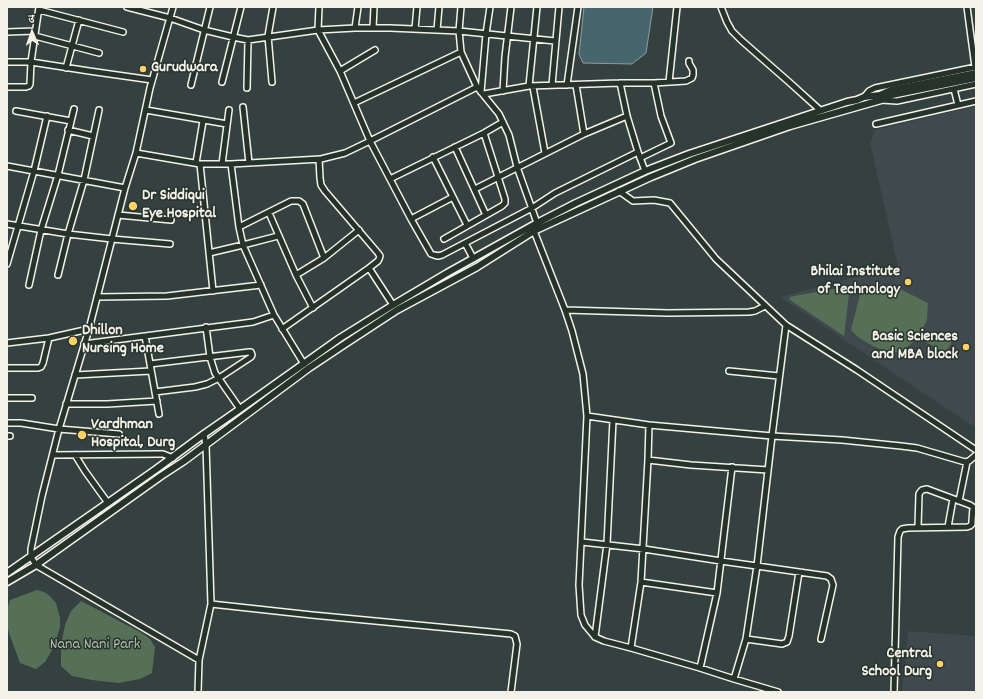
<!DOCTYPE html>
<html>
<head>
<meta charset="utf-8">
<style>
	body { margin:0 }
	#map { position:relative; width:983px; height:699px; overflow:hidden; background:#354040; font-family:Dekko,"Playpen Sans Deva",sans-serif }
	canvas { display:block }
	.frame { position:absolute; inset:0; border:8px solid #f4f1e8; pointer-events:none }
	.north { position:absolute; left:12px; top:12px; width:40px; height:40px; -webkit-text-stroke:3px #26332d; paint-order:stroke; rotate:358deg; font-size:11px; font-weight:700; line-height:16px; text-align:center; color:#f4f1e8 }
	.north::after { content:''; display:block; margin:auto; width:14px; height:18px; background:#f4f1e8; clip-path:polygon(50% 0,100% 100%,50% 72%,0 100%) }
</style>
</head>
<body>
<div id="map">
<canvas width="983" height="699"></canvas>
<div class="frame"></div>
<div class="north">उ</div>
</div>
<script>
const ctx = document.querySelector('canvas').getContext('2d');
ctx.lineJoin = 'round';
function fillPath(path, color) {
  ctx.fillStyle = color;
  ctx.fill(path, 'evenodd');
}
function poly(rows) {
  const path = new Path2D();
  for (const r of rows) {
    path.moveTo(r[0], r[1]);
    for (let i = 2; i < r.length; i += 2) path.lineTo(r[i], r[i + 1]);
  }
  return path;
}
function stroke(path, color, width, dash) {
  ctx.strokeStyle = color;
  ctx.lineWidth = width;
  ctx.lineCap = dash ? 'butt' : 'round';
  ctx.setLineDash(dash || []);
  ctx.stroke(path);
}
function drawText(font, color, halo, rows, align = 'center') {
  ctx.font = font + ' Dekko,sans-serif';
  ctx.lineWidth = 3;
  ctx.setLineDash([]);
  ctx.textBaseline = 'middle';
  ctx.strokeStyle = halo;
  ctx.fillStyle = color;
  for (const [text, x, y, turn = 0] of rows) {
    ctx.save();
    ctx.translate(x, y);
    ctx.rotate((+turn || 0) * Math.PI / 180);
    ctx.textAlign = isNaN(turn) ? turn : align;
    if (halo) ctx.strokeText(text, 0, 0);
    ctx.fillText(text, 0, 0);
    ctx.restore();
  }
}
const built = poly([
	[976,106,976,428,780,297,898,266,870,143,875,130],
	[908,631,976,636,976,692,902,692]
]);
const green = poly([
	[876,284,894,286,928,303,927,320,920,334,910,345,899,352,886,352,873,346,859,338,851,330,860,294,865,287],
	[850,286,844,336,790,300,789,297],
	[932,331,952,342,945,353,926,342],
	[37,590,44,592,49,595,56,603,60,618,60,627,54,647,45,662,36,669,20,663,10,636,7,625,7,610,10,600],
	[81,601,140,632,150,639,155,647,152,673,140,679,118,683,92,680,72,676,61,666,61,645,65,625,71,611]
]);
const water = poly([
	[584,7,653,7,646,53,632,64,583,63,579,54,584,7]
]);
const minor = poly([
	[127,7,170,18,204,30,233,37,248,40,318,30,355,28,390,28,459,31,555,41],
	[173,7,150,88,136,153,125,188,89,329,59,429,42,496,31,549,31,557,36,565,199,660],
	[319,7,318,30,340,71,370,141,411,219,431,254,434,255,438,256,442,255,532,208,555,193,638,152,645,171],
	[461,7,459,31,461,52,477,87,499,114,509,135,517,167,537,223,534,231,565,310,572,331,583,374,587,416,579,585,581,615,585,625,595,637,604,641,631,648,700,668,734,679,778,692],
	[721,7,727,22,732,31,741,40,789,82,820,110],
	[967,7,975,67],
	[39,10,123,32],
	[355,28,358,7],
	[373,28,374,7],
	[415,29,417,7],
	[437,30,439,7],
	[7,32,35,31],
	[35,36,99,53],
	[7,62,31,62,89,71,152,80],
	[66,68,79,20],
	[340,71,375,50],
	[222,82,241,7],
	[272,82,268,36,273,7],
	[669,82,677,7],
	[620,83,627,116,638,152],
	[191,85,210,7],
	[552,85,559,7],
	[567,85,578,7],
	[576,85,584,134],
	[529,86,537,7],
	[7,87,26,87,29,86,30,84,31,62,39,7],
	[533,87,545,153],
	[247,88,248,40],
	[954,89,958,105],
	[503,91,505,57,511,7],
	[481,92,486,34,490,7],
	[484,94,529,86,620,83,654,83,686,81,692,78,693,75,693,70,689,63,689,61],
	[864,97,869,91,875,88,976,67],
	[881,100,897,101,976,84],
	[354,103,461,52],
	[243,107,249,163],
	[146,110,227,124],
	[16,111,71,121],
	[876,124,976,101],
	[68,130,93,136],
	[455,147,486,215],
	[136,153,200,164,231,164,321,159,345,153,370,141,477,87],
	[433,157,467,225],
	[640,158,671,143,661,116,654,83],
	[196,163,203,121],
	[200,164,213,291],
	[222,164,229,110],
	[231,164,239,227,243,245,274,315,304,364],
	[7,166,125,188],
	[390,179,484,133,503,122],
	[475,189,584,134,627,116],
	[619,191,633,201,654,200,670,203,716,259,786,325,857,370,976,450],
	[269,213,296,275,313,308],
	[118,215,171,220],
	[411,219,453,197],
	[7,224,68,234,112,239,170,244],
	[239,227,291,201,299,201,303,204,324,258],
	[444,239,502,206,505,203,505,199,484,133],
	[465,243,473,258],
	[209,253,243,245,278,236],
	[7,264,34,171,47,116],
	[369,268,393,305],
	[58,275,68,234,84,180,99,110],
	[296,275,324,258,359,230],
	[29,285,41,230,58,175,74,109],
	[97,297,167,296,261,285],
	[565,310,668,313,749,312,755,311,765,306],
	[206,327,210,357,215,373,240,409],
	[282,329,369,268,378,261,379,259,380,256,378,253,325,191,321,185,320,178,319,159],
	[145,336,253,322,274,315],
	[7,343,49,338,89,329],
	[84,344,145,336,159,414],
	[150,364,249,352,251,352,252,355,251,357,219,378,207,384,195,387,155,392],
	[7,368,38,368,41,367,43,363,49,338],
	[729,371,779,376],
	[75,375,151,371],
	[7,398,32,398],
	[66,404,107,404,157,401],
	[587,416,649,425,772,436,842,440,901,446,917,448,965,462,969,461,976,455],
	[7,423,21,423,59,429,119,434],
	[7,436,10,436],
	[53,455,157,454,163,454,173,458],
	[75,455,85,471,108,503],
	[648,460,691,465,768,470],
	[959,501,967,462],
	[948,527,953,499],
	[582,542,644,549,721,561,757,566,827,576,831,579,833,585,821,639],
	[641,582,717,593],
	[211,604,312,615,491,632,511,634,515,636,517,644,511,692],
	[595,637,607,544,613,420],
	[746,639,775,643,782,644,787,642,789,636,799,572],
	[631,648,641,582,648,460,649,425],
	[700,668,717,593,732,467],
	[734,679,746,639,757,566,772,436,786,325],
	[198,692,199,660,211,604,206,445,204,434],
	[894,692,898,537,900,531,902,529,908,528,967,527,970,526,972,524,972,521,973,507,970,505,927,489,922,490,921,491,919,494,918,527]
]);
const major = poly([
	[7,573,155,470,204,434,240,409,340,338,393,305,447,273,537,223,576,203,645,171,689,154,847,102,857,100,864,97,880,95,891,90,976,73],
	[7,582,36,565,161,476,184,461,309,368,345,344,397,310,477,267,534,231,651,177,695,159,790,126,881,100,892,95,976,78]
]);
const markers = [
	[143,69,4,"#ffd166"],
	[133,206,5,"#ffd166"],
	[908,282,4,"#ffd166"],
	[73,341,5,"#ffd166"],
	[966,347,4,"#ffd166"],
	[82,435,5,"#ffd166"],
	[940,664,4,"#ffd166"]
];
const poiNames = [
	["Gurudwara",151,69],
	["Dr Siddiqui",142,197],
	["Eye Hospital",142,215],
	["Bhilai Institute",900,273,"right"],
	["of Technology",900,291,"right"],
	["Dhillon",82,332],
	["Nursing Home",82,350],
	["Basic Sciences",958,338,"right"],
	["and MBA block",958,356,"right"],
	["Vardhman",91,426],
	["Hospital, Durg",91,444],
	["Central",932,655,"right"],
	["School Durg",932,673,"right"]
];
const parkNames = [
	["Nana Nani Park",95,646]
];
fillPath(built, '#40494d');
fillPath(green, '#557056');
fillPath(water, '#47656d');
stroke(water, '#8c9d9e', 1);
stroke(minor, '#f4f1e8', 8);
stroke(major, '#f4f1e8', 9);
stroke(minor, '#26332d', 5);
stroke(major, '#26332d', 6);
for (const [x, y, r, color] of markers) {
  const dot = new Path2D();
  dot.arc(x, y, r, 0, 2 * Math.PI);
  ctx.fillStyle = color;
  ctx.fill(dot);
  stroke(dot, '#26332d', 1.5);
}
drawText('bold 16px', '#f4f1e8', '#26332d', poiNames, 'left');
drawText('16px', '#b4bdae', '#26332d', parkNames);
</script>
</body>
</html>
